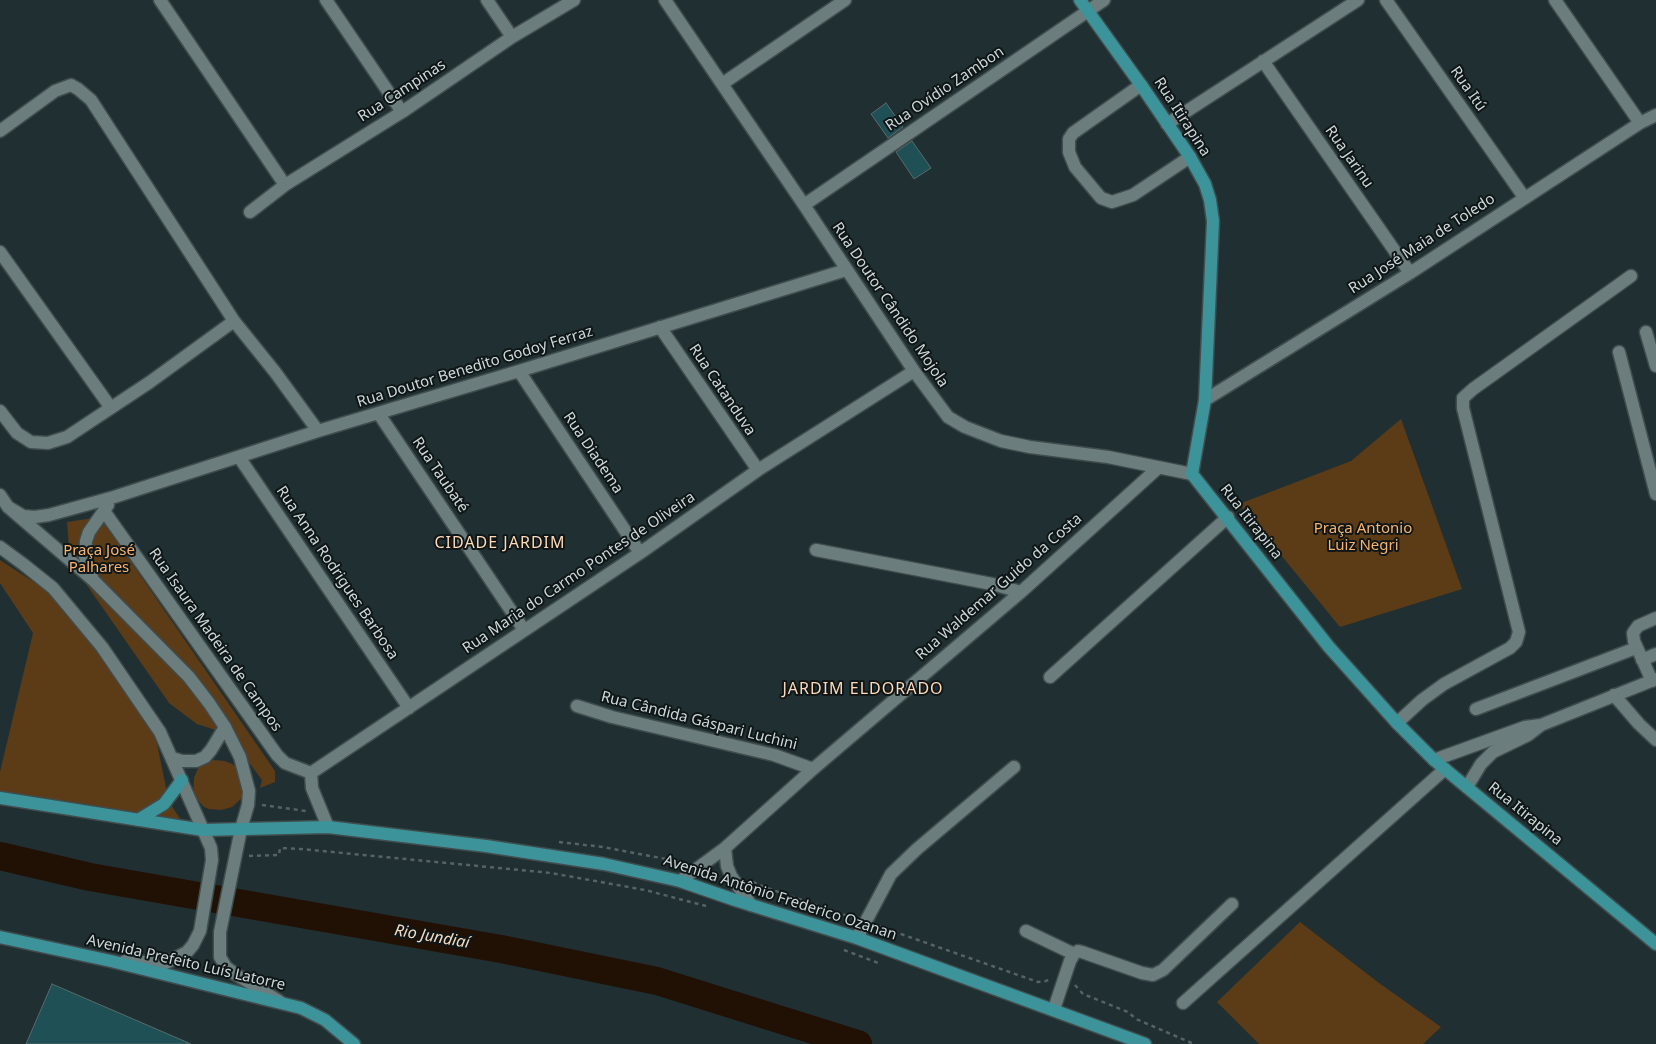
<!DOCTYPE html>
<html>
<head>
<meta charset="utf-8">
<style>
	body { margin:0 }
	canvas { display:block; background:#202f31 }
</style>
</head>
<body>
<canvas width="1656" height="1044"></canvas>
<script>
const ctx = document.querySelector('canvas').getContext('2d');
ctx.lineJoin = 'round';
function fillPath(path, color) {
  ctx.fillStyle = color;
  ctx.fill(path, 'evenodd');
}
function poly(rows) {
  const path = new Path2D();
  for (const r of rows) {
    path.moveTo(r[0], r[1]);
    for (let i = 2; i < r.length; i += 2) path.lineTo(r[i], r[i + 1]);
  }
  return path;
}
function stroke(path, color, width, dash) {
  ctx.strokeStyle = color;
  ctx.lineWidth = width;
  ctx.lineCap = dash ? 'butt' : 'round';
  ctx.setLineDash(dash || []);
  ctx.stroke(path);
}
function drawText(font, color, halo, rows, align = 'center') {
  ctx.font = font + ' "Noto Sans",sans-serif';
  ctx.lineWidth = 4;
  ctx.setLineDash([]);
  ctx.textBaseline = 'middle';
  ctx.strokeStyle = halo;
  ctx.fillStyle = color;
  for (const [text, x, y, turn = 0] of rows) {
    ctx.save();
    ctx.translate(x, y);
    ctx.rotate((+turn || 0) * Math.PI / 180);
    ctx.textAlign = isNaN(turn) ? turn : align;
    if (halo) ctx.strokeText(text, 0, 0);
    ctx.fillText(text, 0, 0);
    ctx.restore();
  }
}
const green = poly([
	[1401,419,1462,589,1340,627,1239,504,1351,461],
	[100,517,275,771,275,782,260,788,262,780,228,734,197,724,169,703,70,561,67,522],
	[0,560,49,592,107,662,139,709,156,739,169,802,181,820,0,794,0,772,33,633,0,583],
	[213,760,225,761,232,764,238,768,243,780,243,797,232,807,221,810,209,809,204,807,193,795,194,778,199,766],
	[1300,922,1379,983,1441,1027,1423,1044,1259,1044,1217,1002]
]);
const river = poly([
	[0,856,90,877,501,949,657,981,858,1044]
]);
const building = poly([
	[886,103,903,127,888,138,871,114,886,103],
	[912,141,931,168,914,179,896,152,912,141],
	[52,984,191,1044,26,1044,52,984]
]);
const path = poly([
	[262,805,306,811],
	[559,842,603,847,682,862],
	[249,856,279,855,280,848,301,849,551,873,645,890,706,906],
	[753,882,767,888,854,918],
	[878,926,1038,982,1046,981,1050,979],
	[844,950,881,964],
	[1075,985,1083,994,1128,1012,1136,1019,1194,1044]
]);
const minor = poly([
	[160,0,285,185],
	[326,0,402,112],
	[487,0,512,37],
	[665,0,804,205,914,371,948,417,965,427,1001,441,1030,447,1108,457,1192,474],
	[1386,0,1524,197],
	[1555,0,1640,123],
	[1263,61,1410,273],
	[722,84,845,0],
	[1141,85,1073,133,1069,139,1069,152,1075,167,1101,198,1112,202,1133,195,1190,157],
	[1167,124,1358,0],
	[0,131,55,91,71,85,78,89,91,100,234,321,275,372,318,431],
	[804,205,1104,0],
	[250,212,285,185,402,112,512,37,574,0],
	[0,252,111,408],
	[660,327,758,470],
	[1646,332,1656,366],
	[1619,352,1656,494],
	[519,371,640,553],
	[1205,400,1410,273,1640,123,1656,115],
	[0,411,17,433,31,442,48,443,67,437,150,382,234,321],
	[379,414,524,630],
	[239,457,409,708],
	[0,495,8,507,93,580,189,677,209,703,225,727,240,757,249,791,248,805,241,829,220,932,220,957,226,967,235,974,279,1001],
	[8,507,23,516,35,517,49,515,114,497,318,431,519,371,846,270],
	[104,511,277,755,285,763,311,773],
	[0,547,23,564,53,588,102,647,160,732,211,848,212,860,200,931,193,945,187,952,166,963,125,961],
	[816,550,992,584,1021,592],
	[92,577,85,557,86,541,89,532,108,505],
	[1642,660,1656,654],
	[1050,677,1228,517],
	[1652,681,1634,641,1633,633,1638,626,1656,618],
	[1614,695,1639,724,1656,740],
	[577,706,612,717,774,755,813,769],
	[1476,709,1636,648],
	[1397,723,1422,700,1444,684,1510,648,1516,642,1519,632,1463,408,1463,398,1473,389,1631,276],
	[172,758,182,761,196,761,205,757,211,750,225,727],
	[1434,760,1525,727,1541,725,1656,679],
	[311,773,640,553,758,470,914,371],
	[311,773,312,788,328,827],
	[1467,787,1481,764,1493,752,1528,735,1541,725],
	[725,848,727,866,731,876,751,905],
	[680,881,725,848,813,769,1021,592,1158,468],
	[1026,931,1074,954],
	[857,938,891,874,917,849,1014,767],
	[1183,1003,1445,769],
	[1054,1009,1070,961,1074,954,1078,951,1082,952,1142,973,1153,975,1163,970,1232,904]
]);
const major = poly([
	[1080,0,1141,85,1190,157,1205,184,1210,200,1213,221,1205,400,1192,474,1329,647,1397,723,1434,760,1656,944],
	[0,798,203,830,328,827,486,846,604,864,680,881,735,900,857,938,1145,1044],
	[138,820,164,804,182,780],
	[0,937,111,961,301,1008,325,1020,354,1044]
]);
const streetNames = [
	["Rua Ovídio Zambon",945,89,-34],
	["Rua Itú",1468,89,55],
	["Rua Campinas",402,91,-33],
	["Rua Itirapina",1182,117,57],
	["Rua Jarinu",1349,157,55],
	["Rua José Maia de Toledo",1422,244,-33],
	["Rua Doutor Cândido Mojola",890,305,56],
	["Rua Doutor Benedito Godoy Ferraz",475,367,-17],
	["Rua Catanduva",722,390,56],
	["Rua Diadema",593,453,56],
	["Rua Taubaté",440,475,56],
	["Rua Itirapina",1251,522,52],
	["Rua Anna Rodrigues Barbosa",337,573,56],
	["Rua Maria do Carmo Pontes de Oliveira",579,573,-34],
	["Rua Waldemar Guido da Costa",999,587,-41],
	["Rua Isaura Madeira de Campos",215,640,55],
	["Rua Cândida Gáspari Luchini",699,721,14],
	["Rua Itirapina",1525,814,39],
	["Avenida Antônio Frederico Ozanan",780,898,18],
	["Avenida Prefeito Luís Latorre",186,963,13]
];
const parkNames = [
	["Praça Antonio",1363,529],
	["Luiz Negri",1363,546],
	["Praça José",99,551],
	["Palhares",99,568]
];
const neighbourhoodNames = [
	["CIDADE JARDIM",500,543],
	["JARDIM ELDORADO",863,689]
];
const waterNames = [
	["Rio Jundiaí",432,937,10]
];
fillPath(green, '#5c3b17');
stroke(river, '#201104', 28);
fillPath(building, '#1f5055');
stroke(building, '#596a6b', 1);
stroke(minor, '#404d4e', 15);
stroke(major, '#404d4e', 15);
stroke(path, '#556364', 2.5, [4, 4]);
stroke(minor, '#6c7d7e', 12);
stroke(major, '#3d939a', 12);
drawText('15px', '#ced8d8', '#0f1617', streetNames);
drawText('15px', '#f9b36e', '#0f1617', parkNames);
ctx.letterSpacing = '1px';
drawText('16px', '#fdd9b7', '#0f1617', neighbourhoodNames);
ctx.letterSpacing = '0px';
drawText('italic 16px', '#f7dbc0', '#0f1617', waterNames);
</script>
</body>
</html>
